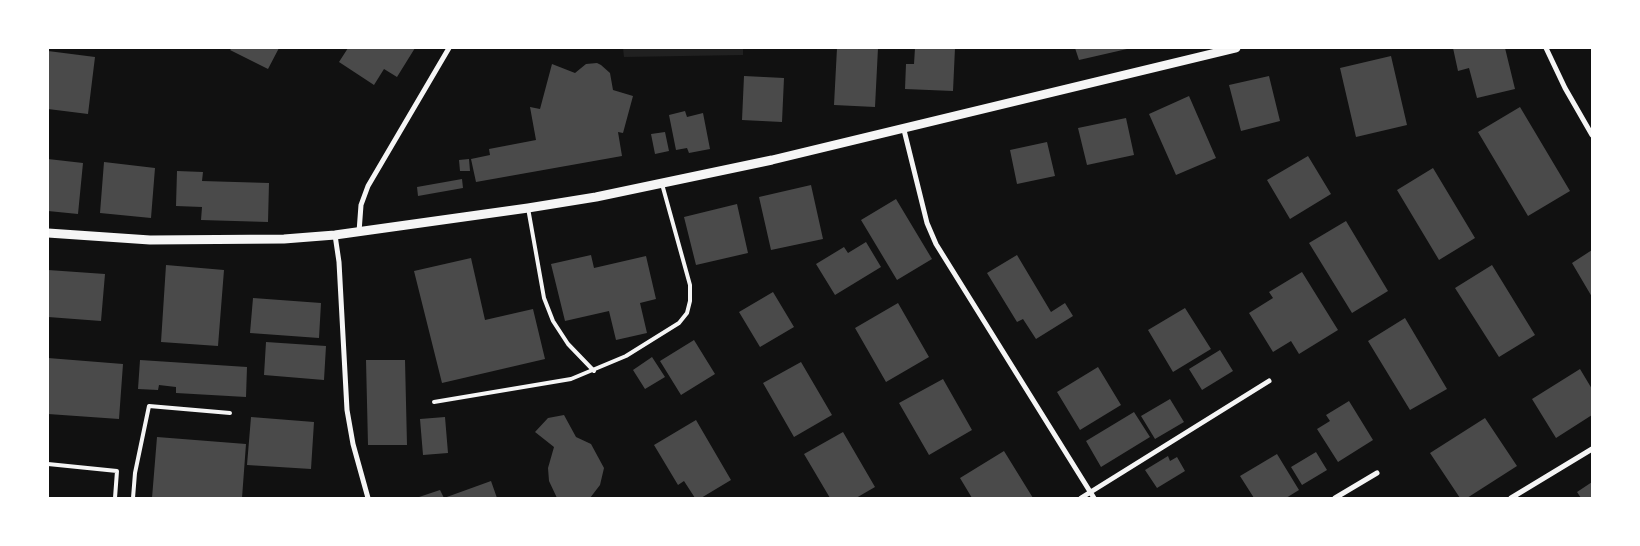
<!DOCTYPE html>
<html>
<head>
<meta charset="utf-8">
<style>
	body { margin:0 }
	#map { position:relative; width:1640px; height:546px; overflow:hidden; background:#111; font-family:Arial,sans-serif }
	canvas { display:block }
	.frame { position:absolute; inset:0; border:49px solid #fff; pointer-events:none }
</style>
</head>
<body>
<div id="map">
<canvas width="1640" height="546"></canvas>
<div class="frame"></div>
</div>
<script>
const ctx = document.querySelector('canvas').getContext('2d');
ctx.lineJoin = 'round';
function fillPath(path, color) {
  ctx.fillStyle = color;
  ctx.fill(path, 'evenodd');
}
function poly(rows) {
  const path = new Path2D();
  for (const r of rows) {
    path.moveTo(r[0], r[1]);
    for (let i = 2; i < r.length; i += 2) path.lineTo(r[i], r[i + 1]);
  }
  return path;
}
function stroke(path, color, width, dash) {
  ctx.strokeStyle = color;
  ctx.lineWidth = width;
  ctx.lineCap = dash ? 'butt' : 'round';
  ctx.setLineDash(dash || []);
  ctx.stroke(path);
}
const green = poly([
	[623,48,743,48,743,55,624,57]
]);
const building = poly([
	[232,48,279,48,268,69,230,50],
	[348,48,415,48,397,77,384,69,374,85,339,62],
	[837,48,878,48,875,107,834,105],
	[915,48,955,48,953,91,905,89,906,64,914,64],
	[1075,48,1127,48,1127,49,1079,60],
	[1453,48,1505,48,1515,89,1477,98,1469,68,1458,71],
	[48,51,95,57,88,114,48,109],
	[1391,56,1407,125,1356,137,1340,68],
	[597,63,601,65,610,73,613,90,633,96,623,133,618,132,622,156,476,182,471,159,490,155,489,149,536,140,530,107,540,109,552,64,575,73,586,64],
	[744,76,784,78,782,122,742,120],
	[1269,76,1280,121,1241,131,1229,85],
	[1189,96,1216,158,1176,175,1149,114],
	[1520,107,1570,191,1528,216,1478,132],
	[685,111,687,117,703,113,710,149,689,153,687,148,676,150,669,115],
	[1126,118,1134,155,1087,165,1078,128],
	[665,132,669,151,655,154,651,134],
	[1047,142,1055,176,1017,184,1010,150],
	[1308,156,1331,194,1290,219,1267,180],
	[48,159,83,163,78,214,48,211],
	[469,159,470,171,460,171,459,160],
	[104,162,155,168,151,218,100,213],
	[1433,168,1475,238,1439,260,1397,190],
	[177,171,203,172,202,181,269,183,268,222,201,220,202,207,176,206],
	[462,179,463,188,418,196,417,187],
	[811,185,823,239,771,250,759,197],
	[896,199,932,259,897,280,861,220],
	[737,204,748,253,696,265,684,217],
	[1346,221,1388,291,1352,313,1309,243],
	[866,242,881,267,835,295,816,264,844,247,848,253],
	[1592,250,1592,297,1572,263],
	[591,255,594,268,646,256,656,299,640,303,647,333,616,340,609,311,565,321,551,264],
	[1017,255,1051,312,1065,303,1073,316,1036,339,1023,319,1017,322,987,273],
	[471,258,485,320,533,309,545,359,442,383,414,271],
	[166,265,224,270,218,346,161,342],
	[1492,265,1535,335,1499,357,1455,288],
	[48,270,105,274,101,321,48,317],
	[1302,272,1338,330,1299,354,1291,341,1273,352,1249,313,1273,298,1269,292],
	[773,292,794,327,760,347,739,312],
	[253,298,321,303,319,338,250,333],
	[898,303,929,357,886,382,855,328],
	[1185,308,1211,349,1173,372,1148,330],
	[1405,318,1447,389,1410,410,1368,341],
	[694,340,715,374,681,395,660,361],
	[266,342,326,346,324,380,264,375],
	[1220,350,1233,371,1202,390,1189,369],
	[652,357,665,377,645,389,633,370],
	[48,358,123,364,119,419,48,414],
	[140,360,247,367,246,397,176,393,176,387,159,385,158,390,138,389],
	[366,360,405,360,407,445,368,445],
	[801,362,832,415,794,437,763,383],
	[1098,367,1121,405,1080,430,1057,392],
	[1580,369,1592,389,1592,415,1556,438,1532,399],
	[943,379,972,430,929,455,899,403],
	[1170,399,1184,422,1155,439,1141,416],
	[1349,401,1373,440,1338,462,1317,429,1330,421,1326,415],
	[1134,412,1150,437,1101,467,1086,441],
	[564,415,576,437,591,444,604,468,600,485,590,498,557,498,549,481,548,468,554,447,535,432,548,418],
	[251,417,314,422,311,469,247,465],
	[445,417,448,453,423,455,420,419],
	[1485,418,1517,466,1467,498,1460,498,1430,453],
	[696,420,731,480,701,498,695,498,684,481,678,485,654,445],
	[843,432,875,487,856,498,830,498,804,454],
	[157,437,246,444,242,498,152,498],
	[1004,451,1033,498,972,498,960,478],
	[1316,452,1327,470,1302,485,1291,467],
	[1277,454,1299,490,1286,498,1254,498,1240,476],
	[1168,456,1170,461,1177,457,1185,471,1157,488,1145,470],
	[491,481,497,498,416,498,440,490,444,498],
	[1592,482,1592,498,1581,498,1577,492]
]);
const service = poly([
	[528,208,544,298,553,321,568,344,594,371],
	[434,402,571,379,626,356,679,323,687,313,690,301,690,285,662,184],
	[48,464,117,471,115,498],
	[133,498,135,473,149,406,230,413]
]);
const minor = poly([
	[1546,48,1565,88,1592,135],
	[904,130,927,223,936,244,1094,498],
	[359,232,361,205,368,186,449,48],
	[335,235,339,262,347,410,353,444,368,498],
	[1081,498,1269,381],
	[1335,498,1377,473],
	[1511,498,1592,449]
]);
const tertiary = poly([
	[48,233,150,240,284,239,335,235,528,208,596,197,772,160,1236,48]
]);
fillPath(green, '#202020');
fillPath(building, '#4a4a4a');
stroke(service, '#f5f5f5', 4);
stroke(minor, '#f5f5f5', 5);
stroke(tertiary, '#f5f5f5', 9);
</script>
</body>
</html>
